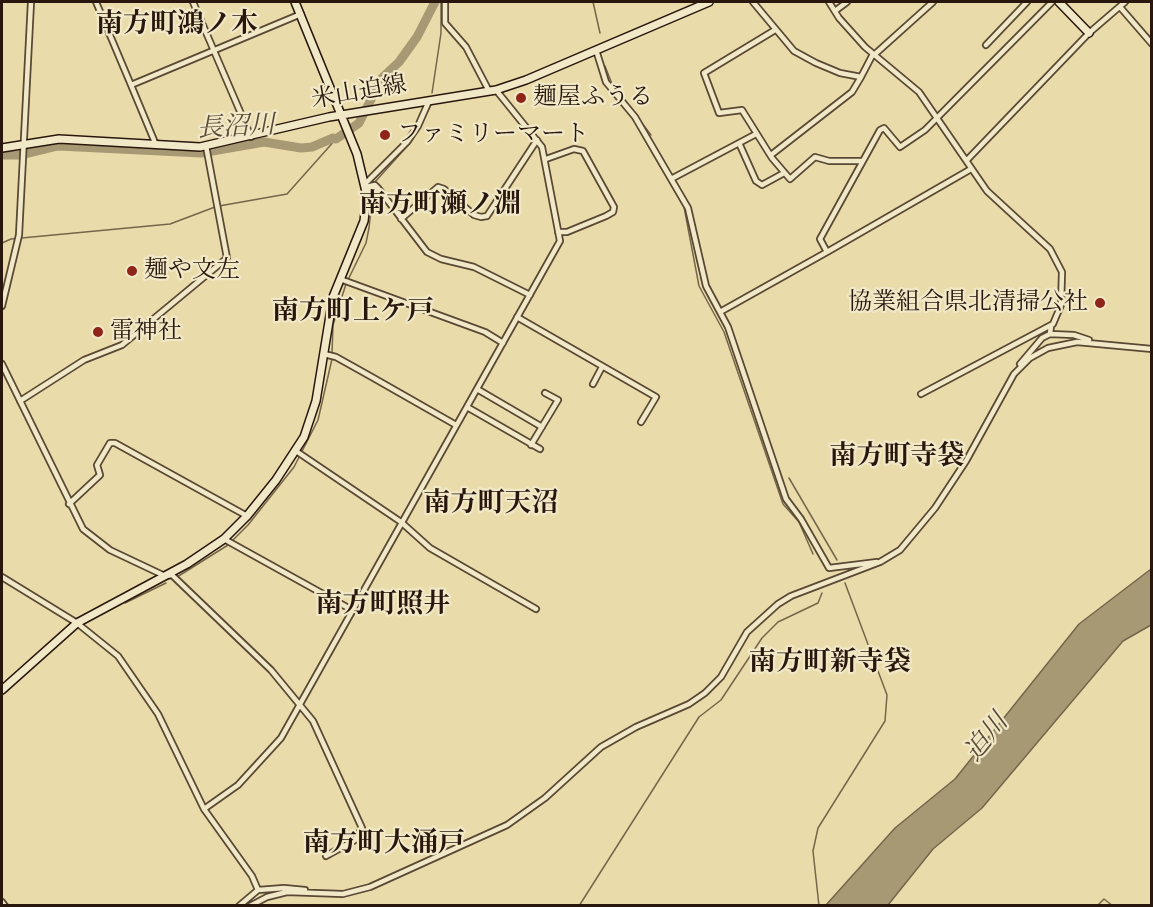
<!DOCTYPE html>
<html>
<head>
<meta charset="utf-8">
<style>
	body { margin:0 }
	#map { position:relative; width:1153px; height:907px; overflow:hidden; background:#eadcaa; font-family:"IM FELL Great Primer",serif }
	canvas { display:block }
	.frame { position:absolute; inset:0; border:3px solid #29170d; pointer-events:none }
</style>
</head>
<body>
<div id="map">
<canvas width="1153" height="907"></canvas>
<div class="frame"></div>
</div>
<script>
const ctx = document.querySelector('canvas').getContext('2d');
ctx.lineJoin = 'round';
function fillPath(path, color) {
  ctx.fillStyle = color;
  ctx.fill(path, 'evenodd');
}
function poly(rows) {
  const path = new Path2D();
  for (const r of rows) {
    path.moveTo(r[0], r[1]);
    for (let i = 2; i < r.length; i += 2) path.lineTo(r[i], r[i + 1]);
  }
  return path;
}
function stroke(path, color, width, dash) {
  ctx.strokeStyle = color;
  ctx.lineWidth = width;
  ctx.lineCap = dash ? 'butt' : 'round';
  ctx.setLineDash(dash || []);
  ctx.stroke(path);
}
function drawText(font, color, halo, rows, align = 'center') {
  ctx.font = font + ' "IM FELL Great Primer","Noto Serif JP",serif';
  ctx.lineWidth = 4.5;
  ctx.setLineDash([]);
  ctx.textBaseline = 'middle';
  ctx.strokeStyle = halo;
  ctx.fillStyle = color;
  for (const [text, x, y, turn = 0] of rows) {
    ctx.save();
    ctx.translate(x, y);
    ctx.rotate((+turn || 0) * Math.PI / 180);
    ctx.textAlign = isNaN(turn) ? turn : align;
    if (halo) ctx.strokeText(text, 0, 0);
    ctx.fillText(text, 0, 0);
    ctx.restore();
  }
}
const water = poly([
	[1151,569,1151,625,1123,641,982,808,933,849,888,905,826,905,895,828,955,779,1079,624,1151,569]
]);
const stream = poly([
	[593,2,600,33],
	[605,66,612,84,651,135],
	[432,93,441,33,441,2],
	[645,140,684,207,699,286,724,332,783,504,799,522,813,554],
	[219,206,287,194,336,139],
	[2,243,11,239,170,224,215,207],
	[332,354,333,325,346,284,366,243,369,228,374,183,411,142,430,107],
	[789,478,837,560],
	[177,577,228,545,248,525,294,467,318,420,332,359],
	[125,603,166,583],
	[579,906,699,717,721,700,762,638,778,622,818,603,822,593],
	[819,906,813,851,818,828,885,721,887,695,845,583],
	[1097,906,1104,899,1113,906]
]);
const river = poly([
	[2,155,21,155,58,146,201,153,264,142,301,148,312,147,333,138,336,139,359,123,382,78,399,62,417,37,435,2]
]);
const street = poly([
	[96,2,131,85],
	[193,2,251,137],
	[445,2,445,23,466,47,489,91],
	[753,2,794,51,816,63,840,73,861,77,873,54],
	[829,2,839,18,865,47,919,92,987,191,1050,249,1062,272,1061,305,1053,324,921,394],
	[1120,7,1152,44],
	[835,11,847,2],
	[775,30,704,73,719,113,742,110,772,158,790,179,815,157,829,161,862,161],
	[986,45,1027,2],
	[596,50,606,82,635,117,688,208,706,286,728,327,786,499,801,519,829,568,877,562],
	[874,55,933,2],
	[739,143,756,181,762,185,784,173],
	[156,145,131,85,301,14],
	[771,155,852,92,861,77],
	[546,159,574,149,583,151,614,207,613,212,606,216,567,232,558,232],
	[967,160,1089,33,1125,2],
	[671,179,756,134],
	[365,184,407,142,418,126,429,101],
	[366,187,375,185,378,188,427,252,441,259,474,267,530,295],
	[401,219,438,187,444,189,474,215,481,217,487,216,537,140],
	[827,252,971,169],
	[340,279,485,332,503,343],
	[2,306,19,235,31,2],
	[720,312,827,252,820,239,880,130,884,128,900,147,925,130,1052,2],
	[517,317,656,397,641,422],
	[1050,334,1074,335,1089,340],
	[324,354,336,357,370,376,456,425],
	[2,364,83,529,110,550,165,576,172,575,271,670,313,721,362,828,355,840,326,856],
	[1020,364,1042,338,1050,334,1051,326],
	[593,384,602,367],
	[477,389,542,427],
	[20,401,84,360,122,345,227,258,206,146],
	[467,407,540,449],
	[531,445,558,400,545,393],
	[296,451,401,522,430,548,536,609],
	[69,504,100,475,97,465,110,443,115,443,247,516],
	[224,539,352,610],
	[2,577,77,623,118,656,158,714,204,809,252,876,258,890,284,888,305,890],
	[204,809,238,785,281,738,560,241,542,147,496,90],
	[2,902,5,906],
	[239,906,258,890],
	[250,906,267,897,287,892,343,894,370,887,507,825,545,798,601,747,636,727,689,704,705,693,721,677,747,632,778,604,791,596,880,562,900,550,935,508,966,461,1014,374,1030,358,1048,348,1077,342,1152,349]
]);
const secondary = poly([
	[1059,2,1089,33],
	[2,148,59,139,200,147,329,117,496,90,526,80,709,2],
	[2,690,77,623,187,564,224,539,247,516,276,480,304,437,316,401,333,297,364,221,367,196,357,154,295,2]
]);
const markers = [
	[521,98,6,"#8f2418"],
	[385,135,6,"#8f2418"],
	[132,271,6,"#8f2418"],
	[1100,303,6,"#8f2418"],
	[98,332,6,"#8f2418"]
];
const streetNames = [
	["米山迫線",359,93,-10]
];
const poiNames = [
	["麺屋ふうる",533,98],
	["ファミリーマート",397,135],
	["麺や文左",144,271],
	["協業組合県北清掃公社",1088,303,"right"],
	["雷神社",110,332]
];
const waterNames = [
	["長沼川",236,128,-3],
	["迫川",987,738,-51]
];
const quarterNames = [
	["南方町鴻ノ木",177,25],
	["南方町瀬ノ淵",440,205],
	["南方町上ケ戸",353,312],
	["南方町寺袋",897,457],
	["南方町天沼",491,504],
	["南方町照井",383,605],
	["南方町新寺袋",830,663],
	["南方町大涌戸",384,844]
];
fillPath(water, '#a89975');
stroke(water, '#75654b', 1.5);
stroke(stream, '#75654b', 1.5);
stroke(river, '#a89975', 9);
stroke(street, '#594834', 8);
stroke(secondary, '#29170d', 10);
stroke(street, '#f1e8c8', 4.5);
stroke(secondary, '#f1e8c8', 7);
for (const [x, y, r, color] of markers) {
  const dot = new Path2D();
  dot.arc(x, y, r, 0, 2 * Math.PI);
  ctx.fillStyle = color;
  ctx.fill(dot);
  stroke(dot, '#f1e8c8', 2);
}
drawText('24px', '#29170d', '#f1e8c8', streetNames);
drawText('24px', '#29170d', '#f1e8c8', poiNames, 'left');
drawText('italic 26px', '#5c4b37', '#f1e8c8', waterNames);
drawText('bold 27px', '#29170d', '#f1e8c8', quarterNames);
</script>
</body>
</html>
